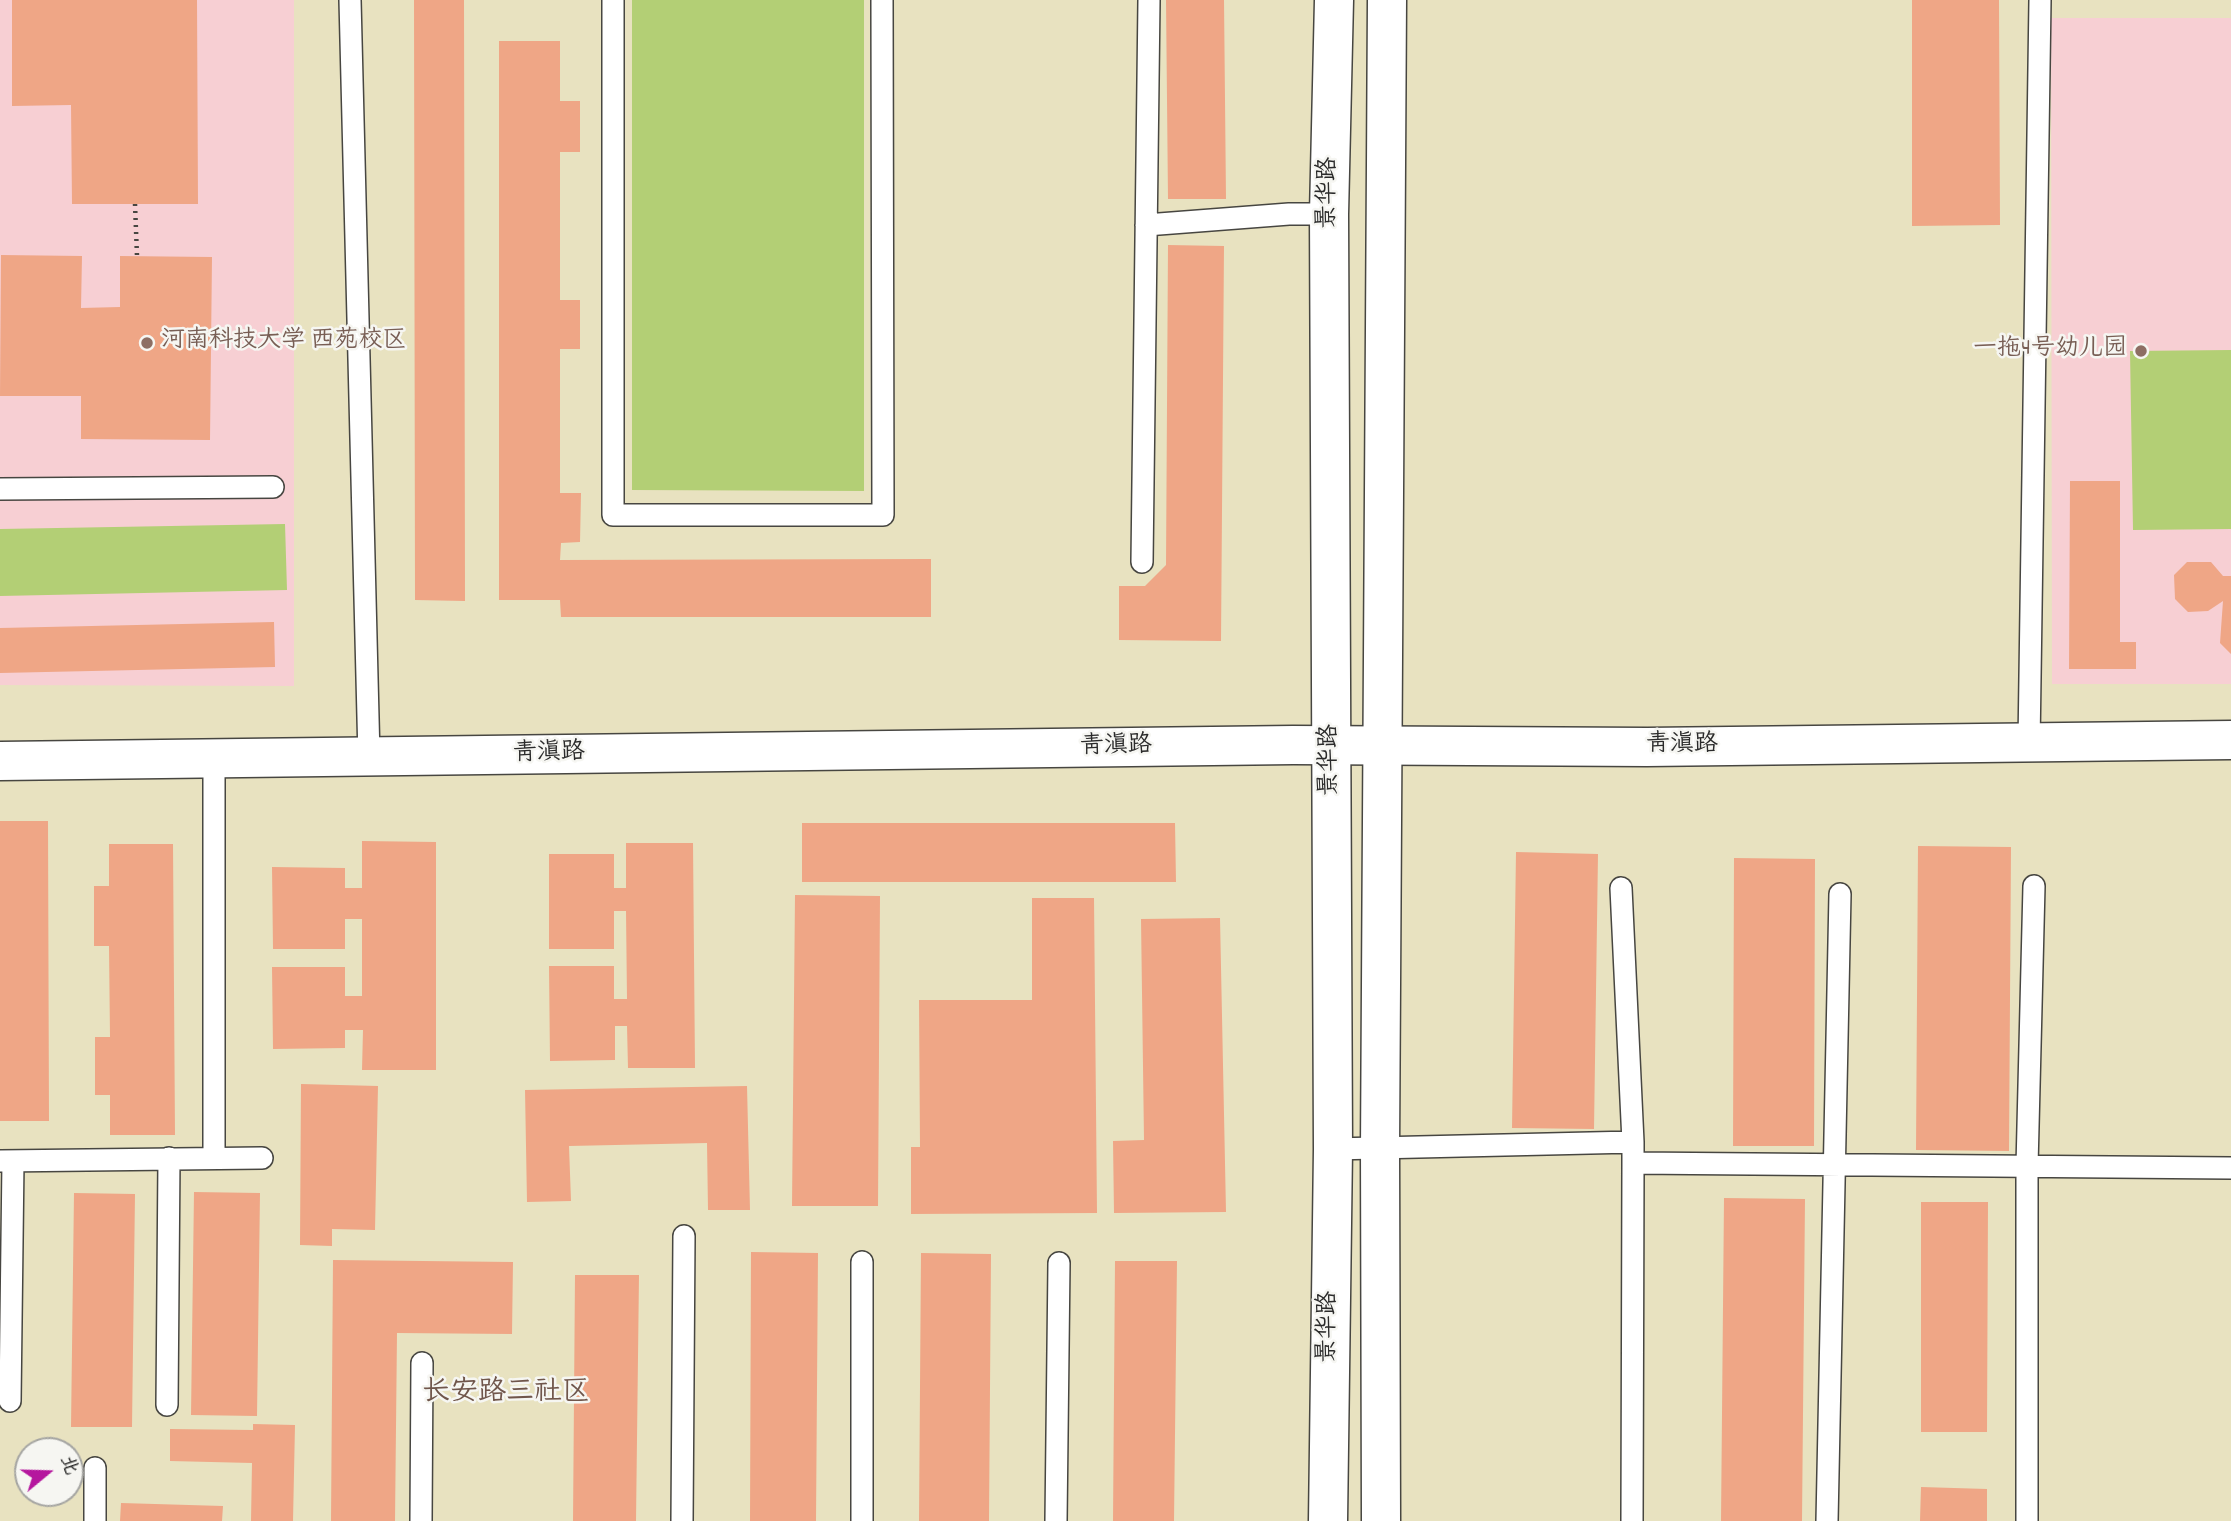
<!DOCTYPE html>
<html>
<head>
<meta charset="utf-8">
<style>
	body { margin:0 }
	#map { position:relative; width:2231px; height:1521px; overflow:hidden; background:#e8e2c0; font-family:Dekko,"LXGW WenKai TC",sans-serif }
	canvas { display:block }
	.north { position:absolute; left:14px; top:1437px; width:70px; height:70px; box-sizing:border-box; background:#f6f6f2; border:2px solid #a5a5a2; border-radius:50%; rotate:71deg; font-size:19px; font-weight:700; line-height:28px; text-align:center; color:#2b2b2b }
	.north::after { content:''; display:block; margin:auto; width:24px; height:32px; background:#b5179e; clip-path:polygon(50% 0,100% 100%,50% 72%,0 100%) }
</style>
</head>
<body>
<div id="map">
<canvas width="2231" height="1521"></canvas>
<div class="north">北</div>
</div>
<script>
const ctx = document.querySelector('canvas').getContext('2d');
ctx.lineJoin = 'round';
function fillPath(path, color) {
  ctx.fillStyle = color;
  ctx.fill(path, 'evenodd');
}
function poly(rows) {
  const path = new Path2D();
  for (const r of rows) {
    path.moveTo(r[0], r[1]);
    for (let i = 2; i < r.length; i += 2) path.lineTo(r[i], r[i + 1]);
  }
  return path;
}
function stroke(path, color, width, dash) {
  ctx.strokeStyle = color;
  ctx.lineWidth = width;
  ctx.lineCap = dash ? 'butt' : 'round';
  ctx.setLineDash(dash || []);
  ctx.stroke(path);
}
function drawText(font, color, halo, rows, align = 'center') {
  ctx.font = font + ' Dekko,"LXGW WenKai TC",sans-serif';
  ctx.lineWidth = 5;
  ctx.setLineDash([]);
  ctx.textBaseline = 'middle';
  ctx.strokeStyle = halo;
  ctx.fillStyle = color;
  for (const [text, x, y, turn = 0] of rows) {
    ctx.save();
    ctx.translate(x, y);
    ctx.rotate((+turn || 0) * Math.PI / 180);
    ctx.textAlign = isNaN(turn) ? turn : align;
    if (halo) ctx.strokeText(text, 0, 0);
    ctx.fillText(text, 0, 0);
    ctx.restore();
  }
}
const built = poly([
	[0,0,294,0,294,686,0,685],
	[2051,18,2231,18,2231,684,2052,684]
]);
const green = poly([
	[632,0,864,0,864,491,632,490],
	[2231,350,2231,529,2133,530,2130,351],
	[285,524,287,590,0,596,0,529]
]);
const building = poly([
	[12,0,197,0,198,204,72,204,71,105,12,106],
	[414,0,464,0,465,601,415,600],
	[1166,0,1224,0,1226,199,1168,199],
	[1912,0,1999,0,2000,225,1912,226],
	[499,41,560,41,560,101,580,101,580,152,560,152,560,300,580,300,580,349,560,349,560,493,581,493,580,542,561,543,560,560,931,559,931,617,561,617,560,600,499,600],
	[1168,245,1224,246,1221,641,1119,640,1119,586,1145,586,1166,565],
	[1,255,82,256,81,308,120,307,120,256,212,257,210,440,81,439,81,396,0,396],
	[2070,481,2120,481,2120,642,2136,642,2136,669,2069,669],
	[2187,562,2211,562,2223,576,2231,576,2231,654,2220,643,2223,601,2208,611,2188,612,2175,599,2174,575],
	[274,622,275,667,0,673,0,628],
	[0,821,48,821,49,1121,0,1121],
	[802,823,1175,823,1176,882,802,882],
	[362,841,436,842,436,1070,362,1070,363,1030,345,1030,345,1048,273,1049,272,967,345,967,345,996,362,996,362,919,345,919,345,949,273,949,272,867,345,868,345,888,362,888],
	[626,843,693,843,695,1068,628,1068,627,1026,615,1026,615,1060,550,1061,549,966,614,966,614,999,627,999,626,911,614,911,614,949,549,949,549,854,614,854,614,888,626,888],
	[109,844,173,844,175,1135,110,1135,110,1095,95,1095,95,1037,110,1037,109,946,94,946,94,886,109,886],
	[1918,846,2011,847,2009,1151,1916,1150],
	[1516,852,1598,854,1594,1129,1512,1128],
	[1734,858,1815,859,1814,1146,1733,1146],
	[795,895,880,896,878,1206,792,1206],
	[1032,898,1094,898,1097,1213,911,1214,911,1147,920,1147,919,1000,1032,1000],
	[1220,918,1226,1212,1114,1213,1113,1141,1144,1140,1141,919],
	[301,1084,378,1086,375,1230,332,1229,332,1246,300,1245],
	[747,1086,750,1210,708,1210,707,1143,569,1146,571,1201,527,1202,525,1090],
	[194,1192,260,1193,257,1416,191,1415],
	[74,1193,135,1194,132,1427,71,1427],
	[1724,1198,1805,1199,1802,1521,1721,1521],
	[1921,1202,1988,1202,1987,1432,1921,1432],
	[751,1252,818,1253,816,1521,750,1521],
	[921,1253,991,1254,989,1521,919,1521],
	[333,1260,513,1262,512,1334,397,1333,395,1521,331,1521],
	[1115,1261,1177,1261,1174,1521,1113,1521],
	[575,1275,639,1275,636,1521,573,1521],
	[253,1424,295,1425,293,1521,251,1521,252,1463,170,1461,170,1429,253,1430],
	[1921,1487,1987,1489,1987,1521,1920,1521],
	[121,1503,223,1506,222,1521,120,1521]
]);
const path = poly([
	[135,204,137,256]
]);
const service = poly([
	[350,0,369,757],
	[613,0,613,515,883,515,882,0],
	[1146,225,1289,214,1329,214],
	[0,489,273,487],
	[1142,562,1149,0],
	[2029,744,2040,0],
	[1621,888,1633,1142],
	[1333,1149,1633,1142,1633,1163,2231,1168],
	[214,1158,214,759],
	[0,1161,262,1158],
	[10,1401,13,1161],
	[167,1405,169,1158],
	[95,1521,95,1468],
	[421,1521,422,1363],
	[682,1521,684,1236],
	[862,1521,862,1262],
	[1056,1521,1059,1263],
	[1632,1521,1633,1163],
	[1827,1521,1840,894],
	[2027,1521,2027,1166,2034,886]
]);
const minor = poly([
	[0,761,1293,745,1647,747,2231,740]
]);
const secondary = poly([
	[1328,1521,1333,1149,1329,214,1334,0],
	[1381,1521,1380,1147,1387,0]
]);
const markers = [
	[147,343,7,"#8d6e63"],
	[2141,351,7,"#8d6e63"]
];
const streetNames = [
	["景华路",1330,193,-89],
	["青滇路",1682,747],
	["青滇路",1116,748,-1],
	["青滇路",549,755,-1],
	["景华路",1332,760,-90],
	["景华路",1330,1327,-89]
];
const educationNames = [
	["河南科技大学 西苑校区",161,343],
	["一拖4号幼儿园",2127,351,"right"]
];
const quarterNames = [
	["长安路三社区",506,1395]
];
fillPath(built, '#f7cfd3');
fillPath(green, '#b3cf75');
fillPath(building, '#efa686');
stroke(service, '#474641', 24);
stroke(minor, '#474641', 41);
stroke(secondary, '#474641', 41);
stroke(path, '#474641', 4.5, [2, 5]);
stroke(service, '#fff', 21);
stroke(minor, '#fff', 38);
stroke(secondary, '#fff', 38);
for (const [x, y, r, color] of markers) {
  const dot = new Path2D();
  dot.arc(x, y, r, 0, 2 * Math.PI);
  ctx.fillStyle = color;
  ctx.fill(dot);
  stroke(dot, '#f6f6f2', 2.5);
}
drawText('24px', '#2b2b2b', '#f6f6f2', streetNames);
drawText('24px', '#785e54', '#f6f6f2', educationNames, 'left');
drawText('28px', '#70564b', '#f6f6f2', quarterNames);
</script>
</body>
</html>
